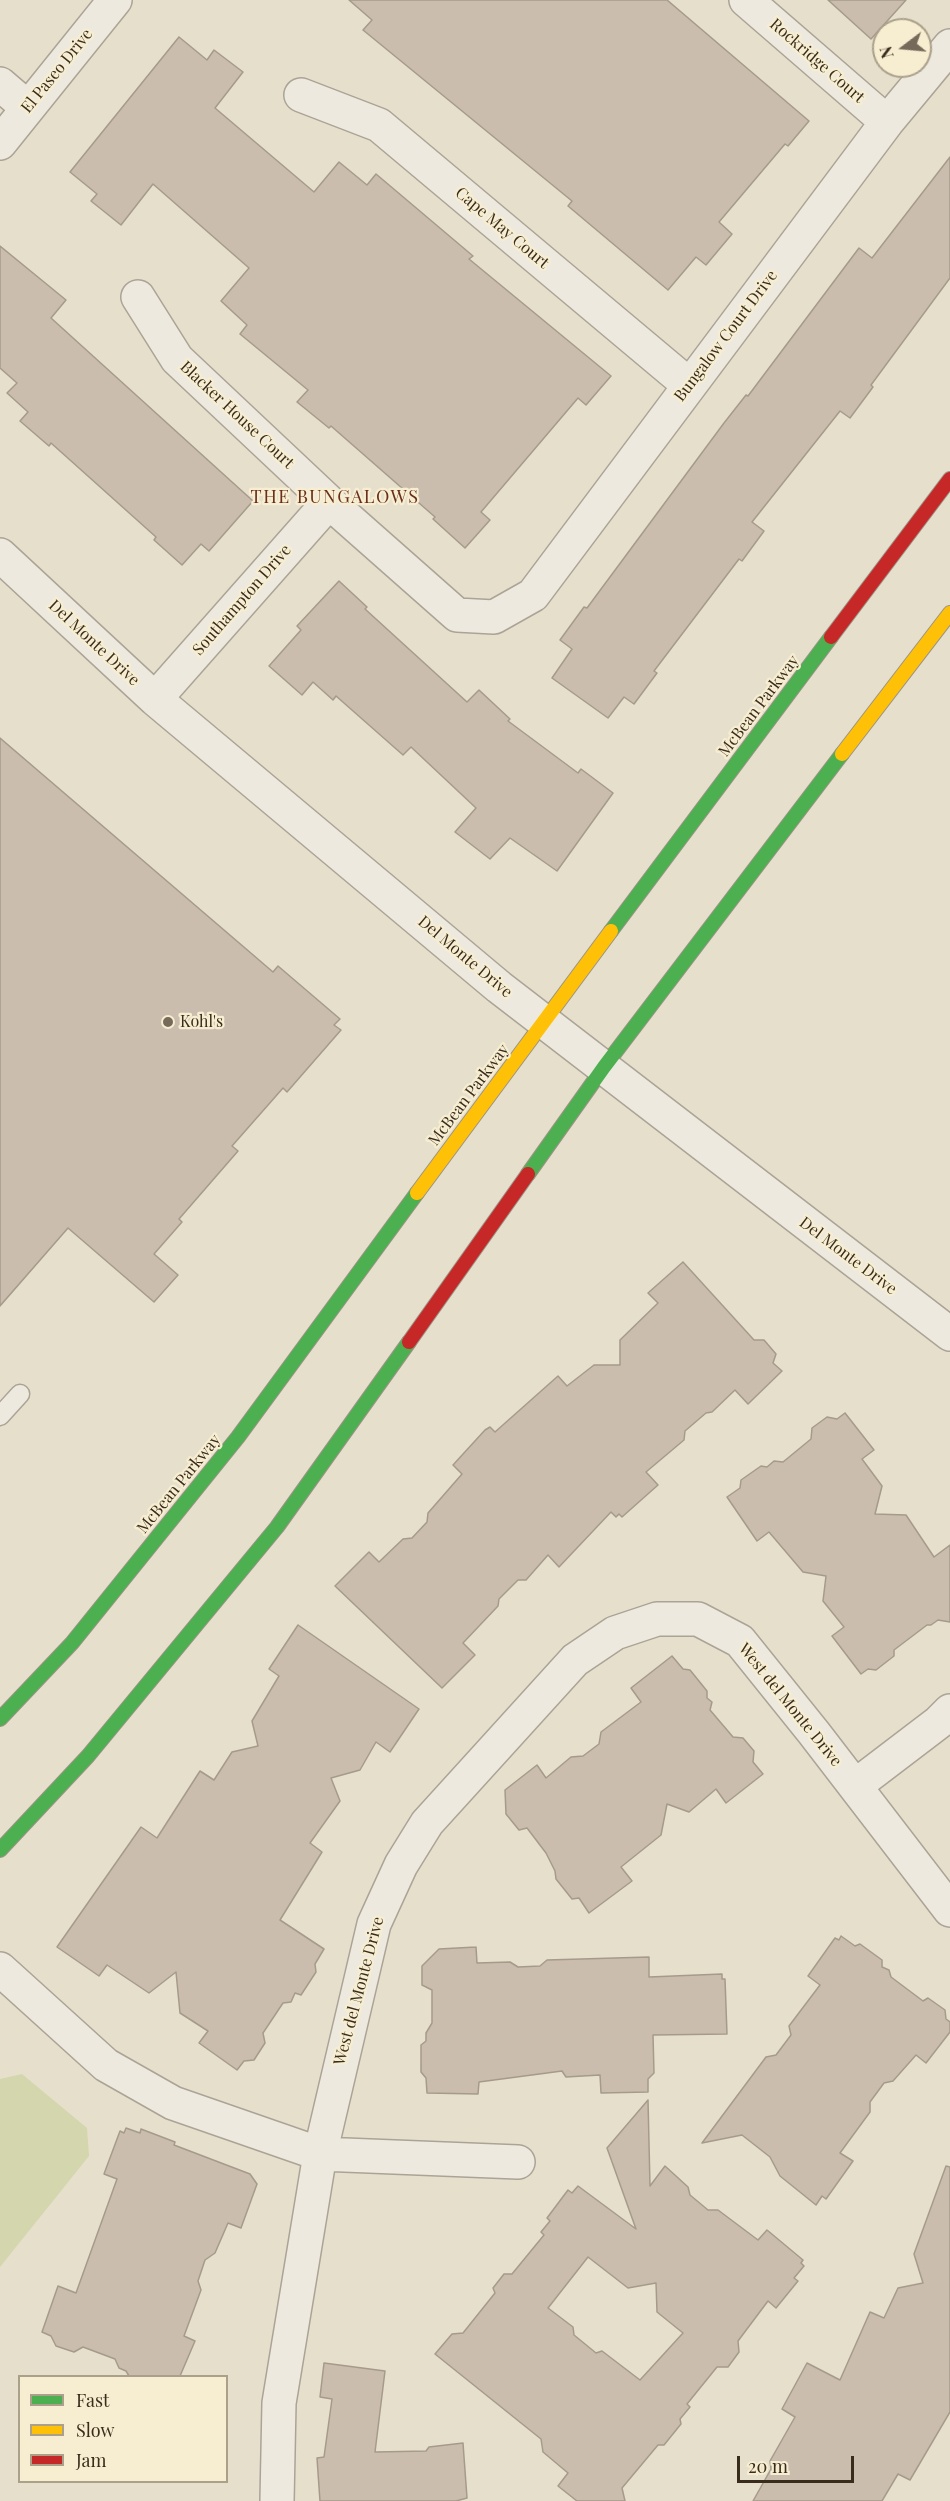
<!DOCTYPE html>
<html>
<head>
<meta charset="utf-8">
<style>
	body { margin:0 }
	#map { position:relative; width:950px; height:2501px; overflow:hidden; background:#e6dfcc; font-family:"Playfair Display",serif }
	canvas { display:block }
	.legend { position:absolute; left:18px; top:2375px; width:210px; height:108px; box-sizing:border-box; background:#f7eed2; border:2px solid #aba08a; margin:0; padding:8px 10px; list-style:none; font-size:18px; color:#3a2c1d }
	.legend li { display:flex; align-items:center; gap:12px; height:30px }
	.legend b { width:30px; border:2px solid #aba08a }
	.north { position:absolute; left:872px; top:18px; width:60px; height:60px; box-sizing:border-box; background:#f7eed2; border:2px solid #aba08a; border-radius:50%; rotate:254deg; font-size:16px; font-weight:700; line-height:24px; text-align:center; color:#3a2c1d }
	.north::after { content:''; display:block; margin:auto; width:21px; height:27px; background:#766b5a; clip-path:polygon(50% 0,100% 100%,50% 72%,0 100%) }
	.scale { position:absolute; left:737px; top:2456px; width:117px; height:27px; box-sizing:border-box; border:3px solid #3a2c1d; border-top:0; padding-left:8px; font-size:18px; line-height:21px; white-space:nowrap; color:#3a2c1d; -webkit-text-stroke:4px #f7eed2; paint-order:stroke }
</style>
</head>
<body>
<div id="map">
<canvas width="950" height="2501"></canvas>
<ul class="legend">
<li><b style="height:8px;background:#4caf50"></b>Fast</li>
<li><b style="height:8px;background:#ffc107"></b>Slow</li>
<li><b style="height:8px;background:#c62828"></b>Jam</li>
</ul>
<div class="north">N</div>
<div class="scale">20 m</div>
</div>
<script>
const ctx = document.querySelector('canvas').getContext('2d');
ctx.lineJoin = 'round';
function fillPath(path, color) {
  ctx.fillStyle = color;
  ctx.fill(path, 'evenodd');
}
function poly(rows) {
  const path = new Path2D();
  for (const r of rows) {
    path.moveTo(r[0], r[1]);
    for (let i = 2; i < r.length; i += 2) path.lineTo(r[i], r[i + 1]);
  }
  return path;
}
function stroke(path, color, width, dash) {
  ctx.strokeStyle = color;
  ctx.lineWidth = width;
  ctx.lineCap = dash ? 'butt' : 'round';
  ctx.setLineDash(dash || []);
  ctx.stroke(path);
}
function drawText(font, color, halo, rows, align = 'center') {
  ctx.font = font + ' "Playfair Display",serif';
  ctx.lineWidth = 4.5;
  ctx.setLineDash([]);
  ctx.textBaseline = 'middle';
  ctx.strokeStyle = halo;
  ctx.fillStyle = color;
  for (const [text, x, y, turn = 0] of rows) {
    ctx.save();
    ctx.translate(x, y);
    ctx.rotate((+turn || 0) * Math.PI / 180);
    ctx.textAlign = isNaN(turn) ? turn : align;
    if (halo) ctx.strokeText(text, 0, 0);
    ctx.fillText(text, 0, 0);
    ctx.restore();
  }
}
const green = poly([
	[22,2074,87,2128,89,2156,0,2267,0,2079]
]);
const building = poly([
	[349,0,667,0,809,121,788,146,785,144,719,222,732,234,706,265,696,257,668,290,568,206,572,201,363,30,372,20,349,0],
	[828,0,906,0,871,39,828,0],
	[179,37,207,60,214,50,243,72,215,108,314,192,339,162,367,185,376,174,473,256,469,259,611,376,586,405,578,398,481,512,490,520,465,548,433,519,435,517,331,426,329,428,297,402,308,390,240,334,247,325,221,301,249,268,153,184,121,225,91,201,97,194,70,172,179,37],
	[950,157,950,278,871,385,873,387,850,418,840,411,752,522,764,531,742,561,739,559,654,671,657,673,634,704,624,697,608,718,552,678,572,649,560,640,584,607,587,608,724,423,746,395,748,396,859,248,872,258,950,157],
	[0,246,66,300,51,318,253,501,209,551,201,544,182,565,154,540,156,537,51,443,49,446,20,421,28,412,7,393,17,383,0,368,0,246],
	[339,581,367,607,365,609,467,702,479,690,510,719,508,721,578,773,581,769,613,793,557,871,510,838,490,859,455,832,476,808,411,747,403,755,336,696,333,700,313,682,302,695,269,666,301,630,297,626,339,581],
	[0,738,273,972,278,966,340,1019,334,1025,341,1030,287,1092,283,1088,232,1146,238,1151,179,1219,182,1222,154,1254,178,1275,154,1302,68,1228,0,1306,0,738],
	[683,1262,754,1340,764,1340,776,1354,773,1363,782,1371,748,1404,735,1390,712,1412,706,1413,685,1431,684,1440,646,1472,658,1485,622,1517,619,1514,616,1517,611,1512,559,1567,548,1555,526,1580,518,1580,499,1599,498,1606,463,1643,475,1655,442,1688,335,1586,369,1552,379,1562,403,1539,412,1538,427,1522,428,1513,462,1474,453,1465,485,1430,490,1427,495,1432,558,1376,567,1386,594,1365,620,1365,620,1340,658,1303,648,1293,683,1262],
	[845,1413,874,1450,862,1459,882,1486,875,1514,906,1515,934,1557,950,1545,950,1622,938,1620,931,1625,927,1625,894,1650,894,1656,876,1670,868,1669,861,1674,832,1636,844,1627,823,1601,826,1576,803,1572,769,1532,757,1541,727,1497,740,1488,741,1480,761,1466,767,1467,774,1461,783,1462,811,1439,812,1428,827,1417,837,1419,845,1413],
	[298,1625,419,1709,390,1752,376,1742,360,1770,331,1778,340,1801,310,1843,322,1852,280,1920,324,1949,315,1964,316,1972,301,1995,295,1993,291,2002,283,2003,263,2033,265,2043,254,2060,244,2061,237,2070,199,2043,208,2031,180,2013,176,1972,149,1993,107,1965,99,1976,57,1947,141,1827,157,1838,200,1771,214,1780,232,1752,258,1746,252,1721,279,1676,269,1669,298,1625],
	[672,1656,683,1669,690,1670,707,1691,707,1698,712,1702,710,1710,733,1737,743,1738,754,1751,753,1762,763,1774,726,1803,716,1789,689,1812,667,1804,661,1835,621,1867,632,1881,589,1913,579,1898,572,1899,556,1879,555,1871,546,1853,527,1828,519,1830,506,1814,505,1790,537,1765,546,1778,571,1757,583,1756,599,1744,601,1732,641,1702,631,1688,672,1656],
	[841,1936,855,1946,860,1944,882,1960,882,1967,889,1970,891,1977,923,2001,928,1998,945,2010,946,2019,950,2022,950,2032,926,2063,916,2055,893,2081,884,2083,870,2102,870,2112,840,2153,853,2161,826,2199,822,2196,816,2205,780,2176,770,2157,742,2135,702,2143,766,2057,776,2055,791,2035,789,2026,820,1985,808,1976,835,1938,839,1940,841,1936],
	[476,1947,477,1963,510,1962,518,1967,540,1966,547,1960,649,1957,649,1977,722,1974,722,1979,725,1979,727,2034,653,2035,654,2073,648,2079,648,2092,601,2093,600,2075,566,2077,562,2071,479,2082,478,2094,427,2093,426,2078,421,2072,421,2045,426,2041,426,2033,432,2023,432,1990,422,1985,422,1966,439,1949,476,1947],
	[648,2100,650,2186,665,2166,688,2187,690,2195,708,2210,718,2210,758,2240,767,2230,803,2260,801,2263,804,2266,794,2278,798,2281,776,2308,768,2301,738,2341,739,2352,728,2367,717,2367,687,2404,690,2407,680,2419,681,2424,664,2445,658,2445,622,2488,625,2501,577,2501,558,2486,568,2473,543,2452,541,2439,435,2354,452,2334,463,2333,495,2293,493,2288,504,2274,512,2274,544,2235,541,2232,550,2221,547,2218,568,2190,572,2193,578,2186,636,2229,607,2148,648,2100],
	[588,2257,628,2288,656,2283,657,2312,683,2333,640,2380,602,2351,596,2353,574,2335,573,2327,548,2308,588,2257],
	[126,2128,140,2133,141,2129,175,2142,174,2145,250,2174,257,2184,241,2228,228,2223,215,2253,205,2260,198,2281,201,2290,184,2336,195,2341,180,2376,129,2376,126,2371,119,2368,115,2359,83,2347,74,2352,56,2346,51,2336,42,2332,58,2286,76,2293,117,2179,104,2174,120,2131,124,2133,126,2128],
	[946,2166,950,2167,950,2412,910,2480,898,2474,882,2501,753,2501,771,2469,770,2461,795,2417,782,2409,807,2363,840,2380,870,2312,884,2318,898,2288,923,2283,914,2254,946,2166],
	[324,2363,385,2371,375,2452,426,2451,429,2447,463,2443,467,2498,456,2501,320,2501,317,2458,324,2457,332,2399,320,2397,324,2363]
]);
const lane = poly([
	[0,1416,20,1394]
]);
const street = poly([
	[746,0,887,122],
	[0,84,28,108],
	[301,95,379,125,689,385],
	[0,143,115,0],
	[138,297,177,359,329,502,457,615,494,617,533,595,887,122,950,46],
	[0,555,155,699,499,987,950,1334],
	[155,699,329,502],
	[855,1786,939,1722,950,1711],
	[0,1969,106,2065,173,2103,320,2154,518,2162],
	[277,2501,279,2403,320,2154,374,1924,401,1865,427,1823,575,1660,615,1633,657,1619,698,1619,740,1641,814,1733,950,1910]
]);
const fast = poly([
	[611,931,831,637],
	[528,1174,604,1067,842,754],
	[0,1719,72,1643,238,1437,417,1193],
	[0,1850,88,1756,277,1527,409,1342]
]);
const slow = poly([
	[842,754,950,613],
	[417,1193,611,931]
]);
const jam = poly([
	[831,637,950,479],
	[409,1342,528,1174]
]);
const markers = [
	[168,1022,6,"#766b5a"]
];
const streetNames = [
	["Rockridge Court",817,61,41],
	["El Paseo Drive",57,71,-51],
	["Cape May Court",502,228,40],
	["Bungalow Court Drive",726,336,-53],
	["Blacker House Court",237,415,43],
	["Southampton Drive",242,600,-49],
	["Del Monte Drive",94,643,43],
	["McBean Parkway",759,706,-53],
	["Del Monte Drive",465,957,40],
	["McBean Parkway",469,1095,-53],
	["Del Monte Drive",848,1256,37],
	["McBean Parkway",179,1484,-51],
	["West del Monte Drive",790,1705,51],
	["West del Monte Drive",359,1991,-75]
];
const poiNames = [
	["Kohl's",180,1022]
];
const neighbourhoodNames = [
	["THE BUNGALOWS",335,497]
];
fillPath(green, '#d4d6ae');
fillPath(building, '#cabdad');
stroke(building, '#a69b8b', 1.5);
stroke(lane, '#aba496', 21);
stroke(street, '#aba496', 36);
stroke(fast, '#9b9386', 16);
stroke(slow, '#9b9386', 16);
stroke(jam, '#9b9386', 16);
stroke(lane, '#ede9df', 18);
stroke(street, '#ede9df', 33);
stroke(fast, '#4caf50', 14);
stroke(slow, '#ffc107', 14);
stroke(jam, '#c62828', 14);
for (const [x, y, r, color] of markers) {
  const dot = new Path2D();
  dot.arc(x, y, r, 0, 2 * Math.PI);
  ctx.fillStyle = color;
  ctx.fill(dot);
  stroke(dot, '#f7eed2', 2);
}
drawText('16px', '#3a2c1d', '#f7eed2', streetNames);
drawText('16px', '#3a2c1d', '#f7eed2', poiNames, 'left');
ctx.letterSpacing = '1.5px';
drawText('18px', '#692f1b', '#f7eed2', neighbourhoodNames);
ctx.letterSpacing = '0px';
</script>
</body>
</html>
